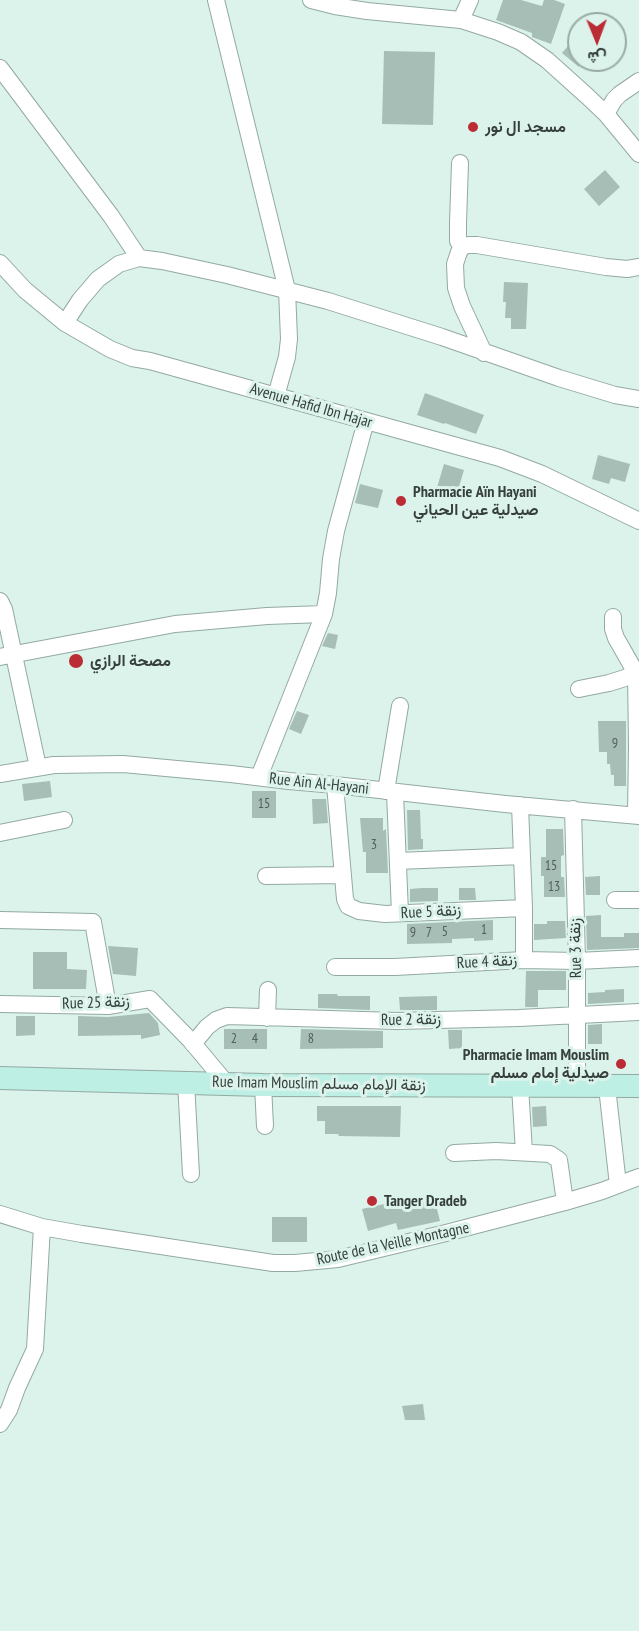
<!DOCTYPE html>
<html>
<head>
<meta charset="utf-8">
<style>
	body { margin:0 }
	#map { position:relative; width:639px; height:1631px; overflow:hidden; background:#dbf3eb; font-family:"PT Sans Narrow",Vazirmatn,sans-serif }
	canvas { display:block }
	.north { position:absolute; left:567px; top:12px; width:60px; height:60px; box-sizing:border-box; background:#dbf3eb; border:2px solid #99aba5; border-radius:50%; rotate:179deg; font-size:16px; font-weight:700; line-height:24px; text-align:center; color:#363f3c }
	.north::after { content:''; display:block; margin:auto; width:21px; height:27px; background:#bc2c35; clip-path:polygon(50% 0,100% 100%,50% 72%,0 100%) }
</style>
</head>
<body>
<div id="map">
<canvas width="639" height="1631"></canvas>
<div class="north">ش</div>
</div>
<script>
const ctx = document.querySelector('canvas').getContext('2d');
ctx.lineJoin = 'round';
function fillPath(path, color) {
  ctx.fillStyle = color;
  ctx.fill(path, 'evenodd');
}
function poly(rows) {
  const path = new Path2D();
  for (const r of rows) {
    path.moveTo(r[0], r[1]);
    for (let i = 2; i < r.length; i += 2) path.lineTo(r[i], r[i + 1]);
  }
  return path;
}
function stroke(path, color, width, dash) {
  ctx.strokeStyle = color;
  ctx.lineWidth = width;
  ctx.lineCap = dash ? 'butt' : 'round';
  ctx.setLineDash(dash || []);
  ctx.stroke(path);
}
function drawText(font, color, halo, rows, align = 'center') {
  ctx.font = font + ' "PT Sans Narrow",Vazirmatn,sans-serif';
  ctx.lineWidth = 6;
  ctx.setLineDash([]);
  ctx.textBaseline = 'middle';
  ctx.strokeStyle = halo;
  ctx.fillStyle = color;
  for (const [text, x, y, turn = 0] of rows) {
    ctx.save();
    ctx.translate(x, y);
    ctx.rotate((+turn || 0) * Math.PI / 180);
    ctx.textAlign = isNaN(turn) ? turn : align;
    if (halo) ctx.strokeText(text, 0, 0);
    ctx.fillText(text, 0, 0);
    ctx.restore();
  }
}
const building = poly([
	[503,0,521,0,542,6,544,0,554,0,565,4,551,44,532,37,532,33,496,20],
	[579,33,579,67,562,53],
	[384,51,435,52,433,125,382,124],
	[605,170,620,187,599,206,584,189],
	[504,282,528,283,526,329,511,329,511,318,505,318,506,302,503,302],
	[425,393,484,415,476,434,445,423,444,424,417,415],
	[598,455,630,464,625,482,611,478,609,484,592,479],
	[444,464,464,470,455,500,435,494],
	[360,484,383,490,378,508,355,503],
	[328,633,338,635,335,649,322,646],
	[297,711,309,715,301,734,289,729],
	[598,721,626,721,626,786,614,786,614,775,611,775,610,764,607,764,607,752,599,752],
	[50,781,52,797,24,801,22,784],
	[252,791,276,791,276,818,252,818],
	[312,799,326,799,328,823,313,824],
	[407,810,420,810,421,839,423,839,423,849,408,850],
	[360,818,383,818,383,831,386,829,388,873,366,873,366,852,363,852],
	[546,829,563,829,564,855,561,856,561,877,564,877,565,897,544,897,544,876,541,876,541,857,546,857],
	[600,876,600,895,586,895,585,877],
	[422,888,438,888,438,901,410,902,410,889],
	[459,888,475,888,476,900,459,900],
	[601,915,601,937,624,937,624,933,639,933,639,948,587,950,586,916],
	[493,920,493,940,474,941,474,938,452,939,452,943,407,944,407,924],
	[547,921,565,921,566,938,534,940,534,924,547,924],
	[108,946,138,948,136,976,113,974],
	[33,952,67,952,67,969,87,970,86,989,33,989],
	[526,971,566,971,566,990,538,990,538,1007,525,1007],
	[624,989,624,1002,588,1004,588,993,605,992,605,990],
	[318,994,337,994,338,996,370,996,370,1010,318,1008],
	[437,996,437,1010,400,1010,399,997],
	[149,1013,158,1023,160,1035,141,1039,141,1035,78,1036,78,1016,108,1017],
	[16,1016,35,1016,35,1035,16,1036],
	[602,1024,602,1044,588,1044,588,1025],
	[224,1029,267,1029,267,1049,224,1049],
	[301,1029,383,1031,383,1048,300,1049],
	[448,1030,462,1030,462,1048,449,1049],
	[317,1106,401,1106,400,1137,339,1136,338,1134,325,1134,325,1121,317,1121],
	[546,1106,547,1126,533,1127,532,1107],
	[433,1193,440,1221,398,1230,396,1223,368,1231,362,1209],
	[272,1217,307,1217,307,1242,272,1242],
	[423,1404,425,1420,405,1420,402,1406]
]);
const street = poly([
	[216,0,287,290,289,339,287,357,276,396],
	[311,0,335,6,367,11,461,20,498,32,521,42,547,60,587,96,606,114,639,154],
	[461,20,470,0],
	[0,68,111,216,139,258],
	[606,114,614,100,620,94,639,81],
	[460,163,458,223,458,241,462,247],
	[0,263,25,290,65,323,110,349,132,358,150,361,500,458,542,474,639,521],
	[65,323,80,300,98,279,119,264,139,258,162,261,227,275,328,301,442,337,559,378,615,395,639,399],
	[484,353,462,306,456,288,455,264,459,252,462,247,468,245,477,245,606,267,627,269,639,267],
	[0,601,4,609,38,767],
	[613,617,613,629,616,638,636,673,637,746,636,815],
	[0,657,175,624,267,616,324,614],
	[579,689,609,683,625,678,639,671],
	[0,774,54,765,123,764,231,774,289,781,335,785,505,804,639,816],
	[259,777,324,614,328,593,331,559,336,531,366,421],
	[335,785,345,899,348,906,359,911,385,914,524,908],
	[386,791,400,706],
	[395,793,400,913],
	[520,805,524,908,524,960],
	[573,809,577,961,577,1087],
	[0,833,64,820],
	[398,861,522,856],
	[266,876,343,875],
	[615,900,639,900],
	[0,920,93,922,108,1006],
	[335,967,395,967,524,960,577,961,639,958],
	[0,1004,108,1006,150,999,191,1041,227,1084],
	[267,1018,268,990],
	[193,1044,207,1027,216,1020,227,1016,397,1021,519,1018,639,1012],
	[186,1082,191,1174],
	[263,1085,265,1126],
	[520,1086,524,1152],
	[607,1087,618,1185],
	[454,1153,496,1151,550,1154,559,1160,565,1202],
	[0,1214,42,1227,82,1234,273,1263,295,1263,338,1259,446,1233,565,1202,602,1191,639,1177],
	[0,1424,9,1410,17,1388,35,1349,42,1227]
]);
const secondary = poly([
	[0,1078,263,1085,639,1086]
]);
const markers = [
	[473,127,6,"#bc2c35"],
	[401,501,6,"#bc2c35"],
	[76,661,8,"#bc2c35"],
	[621,1064,6,"#bc2c35"],
	[372,1201,6,"#bc2c35"]
];
const numberNames = [
	["9",615,744],
	["15",264,804],
	["3",374,845],
	["15",551,866],
	["13",554,887],
	["1",484,930],
	["5",445,932],
	["9",413,933],
	["7",429,933],
	["2",234,1039],
	["4",255,1039],
	["8",311,1039]
];
const poiNames = [
	["مسجد ال نور",485,127],
	["Pharmacie Aïn Hayani",413,492],
	["صيدلية عين الحياني",413,510],
	["مصحة الرازي",90,661],
	["Pharmacie Imam Mouslim",609,1055,"right"],
	["صيدلية إمام مسلم",609,1073,"right"],
	["Tanger Dradeb",384,1201]
];
const streetNames = [
	["Avenue Hafid Ibn Hajar",311,406,16],
	["Rue Ain Al-Hayani",319,784,6],
	["Rue 5 زنقة",431,912,-3],
	["Rue 3 زنقة",576,948,-91],
	["Rue 4 زنقة",487,962,-3],
	["Rue 25 زنقة",96,1003,-2],
	["Rue 2 زنقة",411,1020,-1],
	["Rue Imam Mouslim زنقة الإمام مسلم",319,1084,1],
	["Route de la Veille Montagne",393,1244,-12]
];
fillPath(building, '#a7beb6');
stroke(street, '#93a9a2', 18);
stroke(secondary, '#93a9a2', 24);
stroke(street, '#fff', 16);
stroke(secondary, '#bdefe5', 22);
for (const [x, y, r, color] of markers) {
  const dot = new Path2D();
  dot.arc(x, y, r, 0, 2 * Math.PI);
  ctx.fillStyle = color;
  ctx.fill(dot);
  stroke(dot, '#dbf3eb', 2);
}
drawText('14px', '#525f5a', null, numberNames);
drawText('bold 16px', '#363f3c', '#dbf3eb', poiNames, 'left');
drawText('16px', '#363f3c', '#dbf3eb', streetNames);
</script>
</body>
</html>
